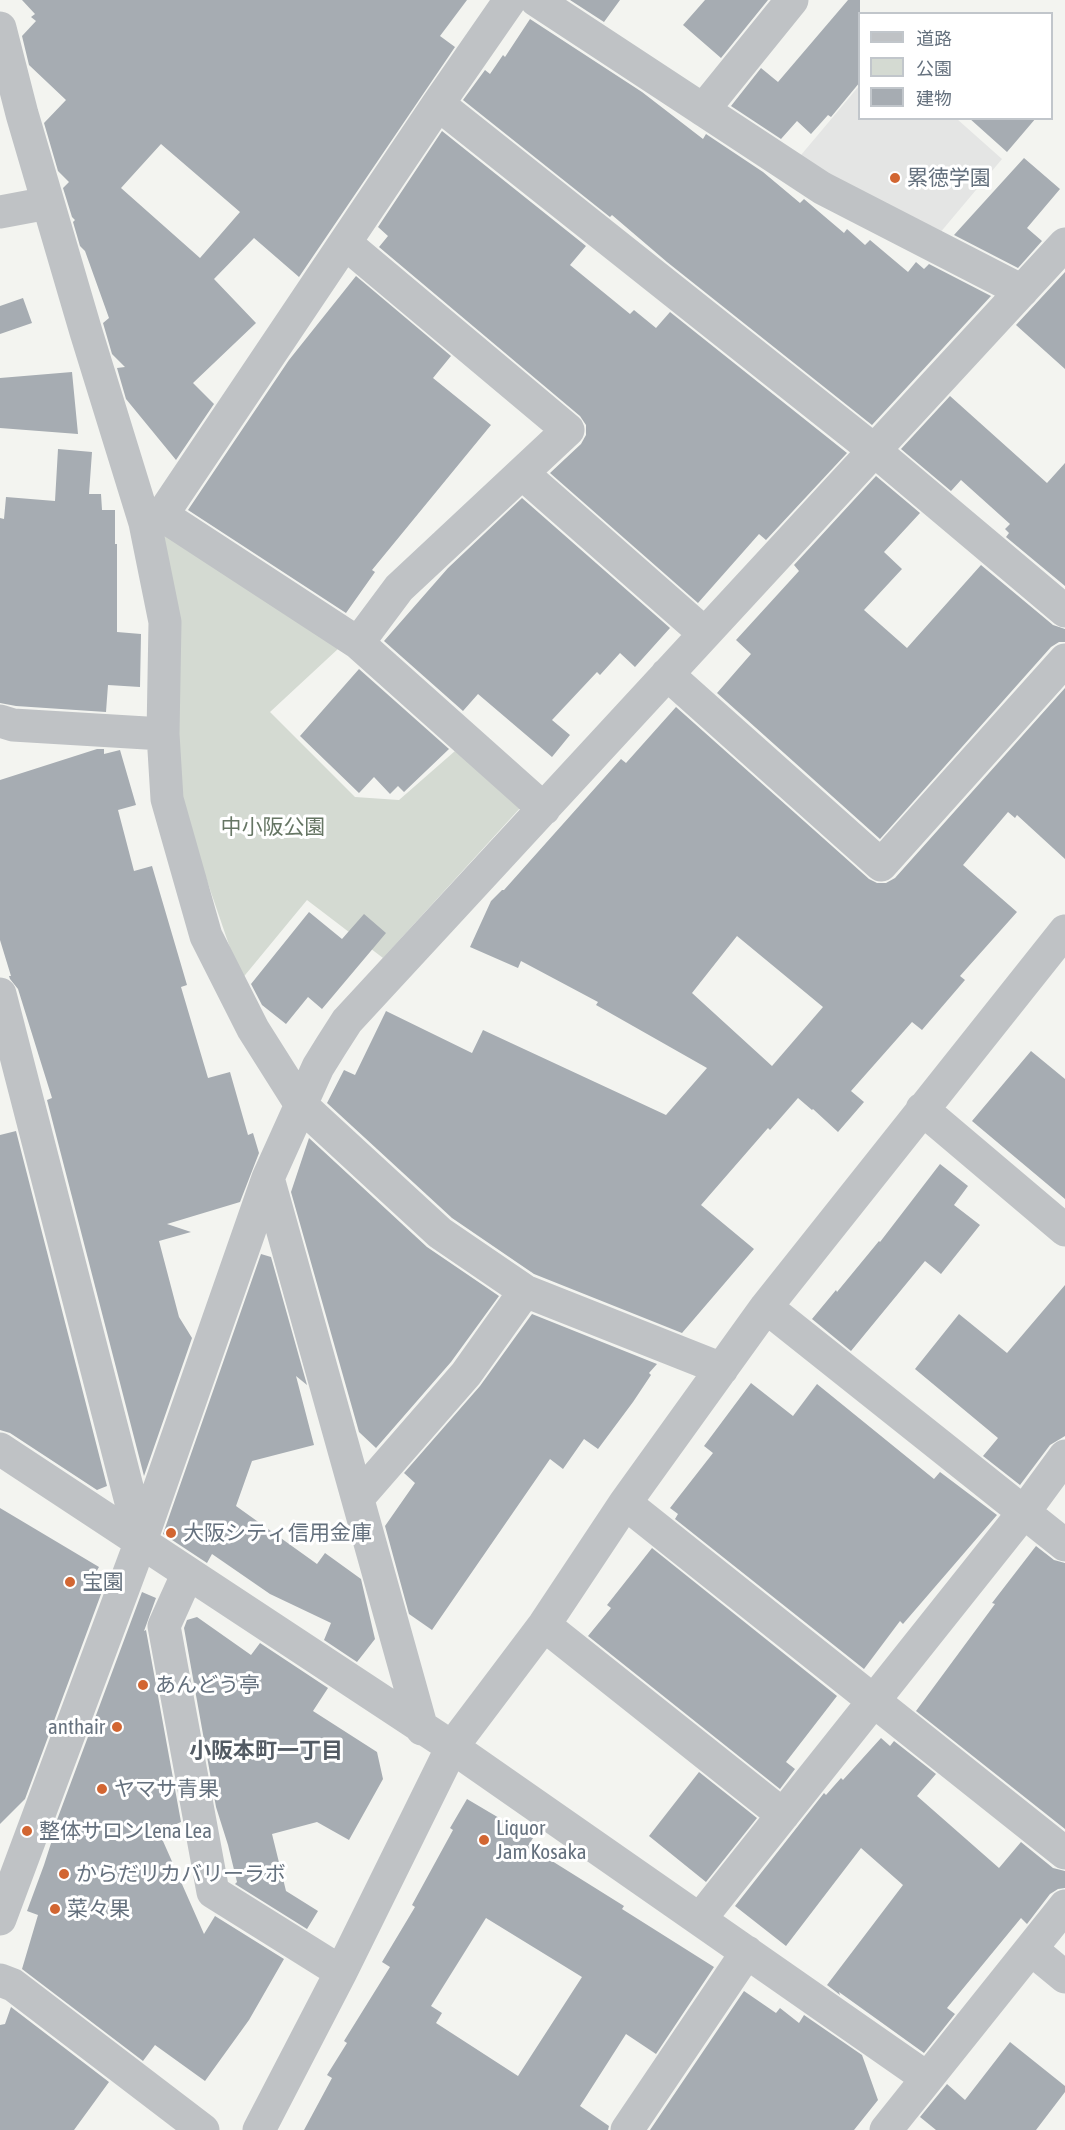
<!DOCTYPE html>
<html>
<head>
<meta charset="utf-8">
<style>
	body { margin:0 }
	#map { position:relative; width:1065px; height:2130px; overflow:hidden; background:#f3f4f0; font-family:"Asap Condensed","Noto Sans JP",sans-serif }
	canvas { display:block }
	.legend { position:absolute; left:858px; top:12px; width:195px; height:108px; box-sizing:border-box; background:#fff; border:2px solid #c1c6cb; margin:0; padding:8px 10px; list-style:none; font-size:18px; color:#65717e }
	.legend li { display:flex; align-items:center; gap:12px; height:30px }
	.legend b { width:30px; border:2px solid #c1c6cb }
</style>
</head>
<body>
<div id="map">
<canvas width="1065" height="2130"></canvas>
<ul class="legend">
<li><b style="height:8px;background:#bfc2c5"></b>道路</li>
<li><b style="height:16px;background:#d4dad2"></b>公園</li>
<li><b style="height:16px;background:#a6acb2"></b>建物</li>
</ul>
</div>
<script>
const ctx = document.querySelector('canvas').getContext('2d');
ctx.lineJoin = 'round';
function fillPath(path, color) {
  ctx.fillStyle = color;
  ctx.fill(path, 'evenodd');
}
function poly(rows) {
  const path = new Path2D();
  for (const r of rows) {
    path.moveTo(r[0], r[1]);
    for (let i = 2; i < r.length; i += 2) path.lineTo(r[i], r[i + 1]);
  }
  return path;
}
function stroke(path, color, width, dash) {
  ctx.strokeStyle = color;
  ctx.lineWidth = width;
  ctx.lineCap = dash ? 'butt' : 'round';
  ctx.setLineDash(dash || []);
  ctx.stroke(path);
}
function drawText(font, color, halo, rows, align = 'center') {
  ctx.font = font + ' "Asap Condensed","Noto Sans JP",sans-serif';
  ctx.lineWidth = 6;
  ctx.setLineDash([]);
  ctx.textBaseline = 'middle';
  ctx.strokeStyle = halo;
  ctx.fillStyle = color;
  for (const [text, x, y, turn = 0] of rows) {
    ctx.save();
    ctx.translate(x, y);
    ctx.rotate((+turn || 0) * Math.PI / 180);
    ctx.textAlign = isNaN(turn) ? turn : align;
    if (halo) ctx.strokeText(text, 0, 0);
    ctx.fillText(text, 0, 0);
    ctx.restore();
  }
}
const built = poly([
	[859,86,860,118,957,119,1002,159,939,234,831,180,801,155]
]);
const green = poly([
	[161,531,339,648,270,712,355,797,399,800,455,751,521,807,383,958,307,900,241,980,176,790]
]);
const building = poly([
	[22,0,467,0,440,36,455,47,299,277,254,238,214,279,256,323,193,383,214,404,176,460,126,399,117,368,125,367,112,354,103,323,109,318,85,251,80,246,73,222,75,220,72,217,63,188,69,182,58,171,44,123,66,100,29,65,22,36,36,21,31,17,35,14],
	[161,144,240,212,200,258,121,188],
	[570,0,620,0,604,22],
	[705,0,768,0,721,58,683,25],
	[848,0,860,0,860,82,831,117,828,115,811,134,797,121,781,139,731,106,761,68,778,82],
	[530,19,642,92,703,139,706,134,763,172,800,203,804,199,844,233,847,229,865,245,870,240,908,272,916,262,924,269,929,264,991,296,872,425,667,262,612,215,610,217,463,100,485,70,490,74,503,55,505,57],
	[969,118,1036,118,1007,152],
	[442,131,586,246,570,265,630,314,634,310,656,328,670,312,847,453,766,540,759,534,698,603,550,473,581,444,586,435,586,425,580,416,379,247,388,236,378,227],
	[1024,158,1060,189,1027,228,1042,241,1018,268,954,235],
	[1065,272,1065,369,1016,325],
	[356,276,451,356,433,378,491,425,372,570,375,572,346,613,188,510,289,360],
	[23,298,32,323,0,334,0,306],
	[72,372,78,434,0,428,0,378],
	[950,396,1047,483,1065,463,1065,586,1006,537,1009,533,1005,529,1010,524,961,480,951,491,901,449],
	[58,449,92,452,89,494,101,494,102,510,115,510,115,544,117,544,117,632,141,634,140,687,108,685,106,712,16,706,0,703,0,518,4,519,6,497,55,501],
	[876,476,920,513,884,552,902,569,864,610,907,648,981,565,1053,625,1065,629,1065,642,1059,642,1051,647,880,839,717,693,751,654,736,640,799,571,794,565],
	[522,498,670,628,635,667,620,653,600,675,597,672,552,720,570,735,552,757,478,694,463,711,384,641,448,568],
	[359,669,449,749,404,792,398,786,390,794,374,777,359,793,300,736],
	[1065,688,1065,859,1017,815,1015,818,1008,812,963,865,1017,912,960,976,965,980,922,1030,912,1022,851,1091,864,1102,838,1132,813,1109,812,1110,798,1098,770,1130,768,1128,701,1205,754,1249,682,1333,534,1274,452,1218,327,1103,344,1070,355,1075,386,1011,472,1053,483,1030,666,1115,707,1068,596,1005,598,1002,521,961,518,968,470,947,491,901,502,890,504,890,621,759,626,763,676,707,869,879,877,883,886,883,895,878],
	[737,936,823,1007,772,1066,692,993],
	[97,749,104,749,104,754,120,750,136,805,118,810,134,871,152,866,187,985,181,987,208,1078,230,1072,248,1135,253,1133,259,1153,240,1202,167,1224,191,1232,159,1241,179,1317,192,1338,144,1476,47,1100,52,1098,18,989,10,979,9,976,11,976,0,940,0,780],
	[309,912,342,939,364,914,386,933,322,1009,308,997,286,1024,262,1005,251,984],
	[1031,1051,1065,1079,1065,1199,972,1121],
	[16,1131,107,1486,97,1490,10,1433,0,1430,0,1135],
	[309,1138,427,1247,499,1296,451,1362,376,1448,359,1432,291,1192],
	[940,1164,968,1186,954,1205,980,1225,941,1274,925,1261,851,1351,812,1319,836,1290,837,1292,879,1241,880,1242],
	[261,1254,271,1257,307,1385,296,1376,314,1445,252,1461,236,1506,317,1564,325,1553,361,1579,375,1639,357,1662,324,1640,331,1623,270,1594,212,1554,207,1563,163,1534],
	[1065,1285,1065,1436,1050,1445,1020,1485,983,1456,998,1438,915,1369,959,1314,1007,1353],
	[532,1314,657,1364,649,1373,651,1375,633,1402,598,1449,584,1439,563,1469,550,1459,432,1630,409,1614,385,1526,415,1483,404,1473,480,1386],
	[751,1383,793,1416,817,1384,934,1479,940,1472,997,1515,903,1624,900,1621,864,1669,675,1519,678,1514,670,1508,713,1453,704,1446],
	[0,1508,99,1567,95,1574,107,1578,25,1799,0,1824],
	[1036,1546,1054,1560,1065,1563,1065,1829,916,1711,995,1604,992,1603],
	[652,1548,837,1696,786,1762,795,1769,780,1789,588,1636,611,1608,607,1605],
	[142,1592,156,1598,144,1631,146,1630,181,1822,159,1832,204,1934,215,1916,284,1959,249,2020,205,2081,155,2045,143,2061,22,1969,38,1915,27,1911,44,1865,53,1837,51,1836],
	[197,1617,251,1655,260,1643,328,1688,313,1711,377,1752,383,1779,349,1840,317,1822,272,1834,286,1891,318,1911,307,1929,235,1884,237,1882,228,1845,216,1807,184,1628,187,1620],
	[881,1738,890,1746,894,1741,936,1774,917,1796,999,1868,1021,1842,1053,1868,1065,1871,1065,1888,1058,1889,1050,1894,1027,1924,1021,1918,947,2008,955,2014,924,2053,839,1992,840,1995,827,1985,903,1885,861,1848,786,1946,735,1906,824,1793,826,1795,841,1778,843,1780],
	[699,1772,757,1818,706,1882,649,1836],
	[467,1799,533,1838,528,1846,624,1906,622,1909,714,1967,656,2054,626,2034,580,2106,609,2126,608,2130,304,2130,332,2078,327,2075,347,2043,344,2041,390,1967,382,1962,415,1907,412,1905,453,1830,450,1828],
	[486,1918,582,1977,518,2076,436,2023,442,2013,431,2006],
	[744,1991,776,2013,780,2008,799,2023,804,2015,862,2055,878,2100,854,2130,650,2130],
	[11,2007,109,2082,74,2130,0,2130,0,2025,5,2024],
	[1010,2042,1065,2086,1065,2092,1036,2130,936,2130,920,2117,947,2084,965,2100]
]);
const minor = poly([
	[536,0,822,188,1022,291],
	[0,28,22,114,86,332,145,523,165,622,163,734,167,799,206,936,253,1029,301,1105,440,1233,525,1291,722,1369],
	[438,104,875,451,1065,611],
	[703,110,792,0],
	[0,212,48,203],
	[345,243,568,430,399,588,358,643],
	[522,473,704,633],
	[162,515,358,643,544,809],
	[145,523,162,515,438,104,510,0],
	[667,674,881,865,1065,660],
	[0,721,13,725,163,734],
	[0,994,141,1541],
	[922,1109,1065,1230],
	[268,1178,422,1729],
	[766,1307,1065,1545],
	[0,1449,452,1747,927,2078],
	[358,1498,466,1374,525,1291],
	[625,1503,1065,1853],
	[188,1573,164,1626,213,1892,341,1972],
	[544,1625,783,1815],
	[0,1919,141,1541,268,1178,318,1067,331,1046,347,1021,1065,244],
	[700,1919,1024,1512,1065,1456],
	[1031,1949,1065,1977],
	[0,1980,13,1985,203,2130],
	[259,2130,341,1972,452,1747,544,1625,625,1503,766,1307,1065,931],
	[627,2130,747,1952],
	[886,2130,1065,1906]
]);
const markers = [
	[895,178,6,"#d26632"],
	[171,1533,6,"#d26632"],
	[70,1582,6,"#d26632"],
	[143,1685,6,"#d26632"],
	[117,1727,6,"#d26632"],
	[102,1789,6,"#d26632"],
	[27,1831,6,"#d26632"],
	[484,1840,6,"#d26632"],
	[64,1874,6,"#d26632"],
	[55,1909,6,"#d26632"]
];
const poiNames = [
	["累徳学園",907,178],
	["大阪シティ信用金庫",183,1533],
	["宝園",82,1582],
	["あんどう亭",155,1685],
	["anthair",105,1727,"right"],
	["ヤマサ青果",114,1789],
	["Liquor",496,1828],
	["Jam Kosaka",496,1852],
	["整体サロンLena Lea",39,1831],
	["からだリカバリーラボ",76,1874],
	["菜々果",67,1909]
];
const parkNames = [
	["中小阪公園",273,827]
];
const neighbourhoodNames = [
	["小阪本町一丁目",266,1751]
];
fillPath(built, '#e4e5e4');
fillPath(green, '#d4dad2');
fillPath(building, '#a6acb2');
stroke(minor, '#bfc2c5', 33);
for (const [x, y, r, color] of markers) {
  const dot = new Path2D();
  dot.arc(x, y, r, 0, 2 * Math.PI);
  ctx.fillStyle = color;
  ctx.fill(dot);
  stroke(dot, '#fff', 2);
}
drawText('21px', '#65717e', '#fff', poiNames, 'left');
drawText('21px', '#667664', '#fff', parkNames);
drawText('bold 22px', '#535b64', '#fff', neighbourhoodNames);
</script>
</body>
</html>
